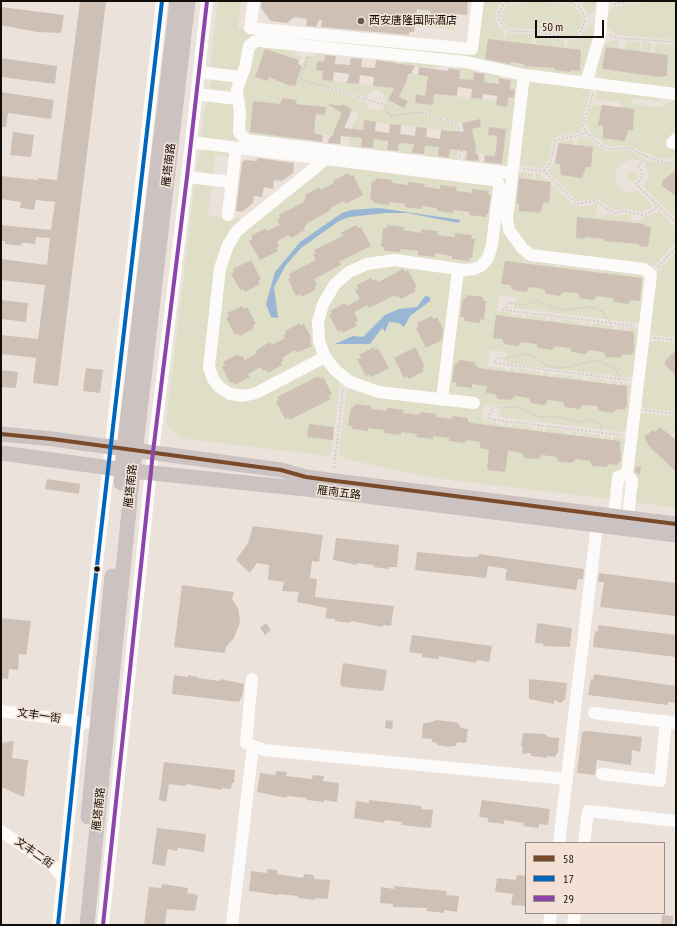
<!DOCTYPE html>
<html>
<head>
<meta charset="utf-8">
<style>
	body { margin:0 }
	#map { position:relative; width:677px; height:926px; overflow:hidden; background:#ece2dc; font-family:"PT Sans Narrow",sans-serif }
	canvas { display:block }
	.frame { position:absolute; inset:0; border:2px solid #130d09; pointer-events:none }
	.legend { position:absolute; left:525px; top:842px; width:140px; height:72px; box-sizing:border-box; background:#f3e1d5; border:1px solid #998c83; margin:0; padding:5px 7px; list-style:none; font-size:12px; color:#130d09 }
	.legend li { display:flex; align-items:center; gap:8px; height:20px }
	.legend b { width:20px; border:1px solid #998c83 }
	.scale { position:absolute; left:535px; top:20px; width:69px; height:18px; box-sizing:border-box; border:2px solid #130d09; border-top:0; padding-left:5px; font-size:12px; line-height:14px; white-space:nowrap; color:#130d09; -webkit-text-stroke:3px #f3e1d5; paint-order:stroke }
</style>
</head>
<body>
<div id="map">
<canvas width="677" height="926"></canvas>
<div class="frame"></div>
<ul class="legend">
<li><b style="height:5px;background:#7a4b2a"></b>58</li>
<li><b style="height:5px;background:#0065bd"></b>17</li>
<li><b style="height:5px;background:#8e44ad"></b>29</li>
</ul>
<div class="scale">50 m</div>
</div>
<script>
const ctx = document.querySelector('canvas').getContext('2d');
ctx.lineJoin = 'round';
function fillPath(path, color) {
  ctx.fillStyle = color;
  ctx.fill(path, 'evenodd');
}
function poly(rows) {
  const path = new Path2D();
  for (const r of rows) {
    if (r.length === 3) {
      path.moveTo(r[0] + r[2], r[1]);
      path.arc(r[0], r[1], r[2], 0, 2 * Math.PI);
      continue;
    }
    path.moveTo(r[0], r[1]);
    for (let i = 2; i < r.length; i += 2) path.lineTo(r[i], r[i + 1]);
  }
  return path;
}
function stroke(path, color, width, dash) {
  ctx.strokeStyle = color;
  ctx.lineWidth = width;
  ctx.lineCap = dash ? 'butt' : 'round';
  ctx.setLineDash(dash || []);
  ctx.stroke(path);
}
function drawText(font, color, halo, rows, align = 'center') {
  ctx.font = font + ' "PT Sans Narrow","Noto Sans SC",sans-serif';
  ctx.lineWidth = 3.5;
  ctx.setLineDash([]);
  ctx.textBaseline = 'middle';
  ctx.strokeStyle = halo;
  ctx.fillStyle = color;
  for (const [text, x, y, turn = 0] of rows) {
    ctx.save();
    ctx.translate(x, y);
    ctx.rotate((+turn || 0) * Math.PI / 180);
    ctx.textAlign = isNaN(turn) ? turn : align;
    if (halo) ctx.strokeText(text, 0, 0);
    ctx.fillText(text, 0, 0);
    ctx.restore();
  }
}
const green = poly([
	[218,1,241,1,238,28,475,52,482,1,503,1,497,9,495,18,497,24,504,32,503,40,506,40,507,33,533,34,533,44,536,44,538,35,564,41,564,47,567,48,568,42,580,36,589,24,594,26,596,33,584,73,579,76,252,37,245,41,239,69,236,71,213,68,210,64],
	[582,1,600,1,598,9,591,14,588,14,581,4],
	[657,1,676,1,676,40,617,35,608,29,607,15,612,8,617,6],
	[531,2,561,3,574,6,581,15,582,22,580,28,574,34,567,36,539,29,509,28,503,23,501,15,507,5],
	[418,9,431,11,430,23,455,26,454,30,416,26],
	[609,41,619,41,619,48,625,49,627,41,640,42,640,51,641,52,643,42,651,43,651,52,653,53,656,43,676,45,676,90,602,80,597,74,596,68,603,46],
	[255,46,296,49,295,55,301,56,298,64,302,66,306,56,315,57,316,51,325,52,324,62,317,62,316,69,323,71,322,80,384,87,388,58,397,59,394,82,407,83,408,74,428,76,425,96,416,94,415,102,432,105,435,87,445,95,497,101,496,105,507,107,509,97,515,98,517,90,510,89,511,75,518,79,508,167,463,161,464,155,467,155,466,160,502,165,506,129,489,127,488,135,497,136,495,156,475,153,476,144,467,143,462,123,458,124,422,110,421,113,456,127,459,142,457,160,449,161,452,131,365,121,363,130,356,129,355,137,362,138,361,150,349,147,351,129,359,113,353,110,344,128,334,127,333,136,314,133,316,114,325,115,326,107,309,105,306,107,306,105,300,104,295,141,250,137,242,130,241,93],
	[396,84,403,88,399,97,408,101,404,108,388,100],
	[322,85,366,97,371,91,378,90,383,93,386,102,382,109,379,110,372,110,368,108,365,101,322,88],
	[480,119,481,127,472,129,466,140,462,123],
	[402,60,438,63,437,69,401,65],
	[460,66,475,68,473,81,459,79],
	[486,70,500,73,498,88,491,87,491,83,484,82],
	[213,79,234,82,233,91,211,89,209,86],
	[535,81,591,89,582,121,581,132,560,136,554,139,551,145,549,160,544,167,541,168,524,166,519,163,528,85],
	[597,90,664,98,658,101,633,98,632,104,656,107,663,106,676,99,676,132,666,143,673,150,676,149,676,158,661,159,629,146,608,146,592,135,586,124,592,105,616,107,619,116,621,102,596,99],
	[209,101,233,105,234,119,233,132,236,138,241,142,507,177,503,220,524,256,523,263,526,263,526,259,533,260,533,264,535,264,535,260,557,263,557,267,560,267,560,263,567,264,567,268,569,268,569,264,591,267,591,271,594,271,594,267,601,268,601,272,603,273,603,268,625,271,625,275,627,276,628,271,635,272,634,277,636,277,637,272,645,274,640,322,638,323,514,308,516,297,499,295,497,311,512,313,513,317,515,317,517,314,522,314,522,318,524,318,526,315,546,317,546,321,549,321,551,318,556,319,556,322,558,322,560,319,580,322,581,325,584,326,585,322,590,323,590,327,592,327,593,323,614,326,614,329,617,330,618,326,624,327,624,331,626,331,627,327,637,329,639,330,633,376,631,378,506,363,507,352,490,350,488,366,506,368,506,372,509,372,510,368,515,369,516,373,518,373,519,369,539,372,540,376,543,376,544,372,549,373,549,377,552,377,553,374,573,376,574,380,577,380,578,377,583,378,583,381,586,381,587,378,607,380,607,384,610,384,612,381,617,382,617,385,619,385,620,382,632,385,626,431,624,432,499,417,500,406,484,405,482,420,499,423,499,426,502,426,504,423,508,424,509,427,511,428,513,424,532,427,533,430,536,431,538,427,542,428,543,432,545,432,546,428,566,431,567,435,570,435,572,431,577,432,577,436,579,436,580,432,600,435,601,439,604,439,605,436,610,436,610,440,612,440,613,437,624,438,625,440,623,466,616,473,610,499,434,478,345,459,340,456,339,451,346,394,349,389,448,395,463,276,480,270,502,184,203,138,201,133,205,106],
	[584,136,606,151,628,150,643,157,641,161,632,159,620,164,616,171,615,179,619,187,626,192,638,191,651,203,651,208,641,212,629,209,615,210,597,199,577,201,550,173,549,171,554,162,558,143,563,141,573,140,573,152,576,153,578,139],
	[374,139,388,141,386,154,372,152],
	[399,143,414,144,412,157,398,155],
	[425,146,439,147,438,160,423,158],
	[204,148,231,151,231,157,215,155,213,175,196,173,199,154],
	[647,160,661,164,676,164,676,218,644,187,649,177,645,165],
	[325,165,494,183,487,251,475,265,393,257,330,284,318,351,315,358,256,389,243,392,221,385,212,364,224,267,233,241],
	[632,176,5.5],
	[523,172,533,174,531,188,534,188,536,173,540,174,574,205,583,207,597,204,596,218,598,218,599,215,607,216,608,213,615,216,628,214,632,215,631,222,633,223,634,220,642,221,643,217,660,212,676,228,676,242,657,263,651,266,532,252,510,224,518,173],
	[195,182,212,184,208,215,244,220,234,230,205,362,229,397,322,365,326,366,340,382,332,450,327,456,179,438,166,422],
	[676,252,676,338,652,335,650,333,656,274],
	[406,265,452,274,437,394,380,389,344,374,325,350,322,322,339,285,366,268],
	[653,341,676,343,676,412,645,408,641,406,649,342],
	[644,413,676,417,676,431,670,437,673,439,676,435,676,508,635,502,631,474,640,414]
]);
const water = poly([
	[379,208,461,220,458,223,408,213,386,213,349,217,339,221,301,248,286,265,274,287,278,318,271,317,266,304,275,272,300,242,342,213,351,210],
	[425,296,430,297,430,301,410,316,404,327,399,323,389,322,385,332,382,328,370,344,335,344,353,336,363,337,385,315,399,309,417,307]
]);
const building = poly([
	[80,1,106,1,58,386,33,383,36,358,1,354,1,335,38,339,45,285,1,280,1,259,47,265,50,238,36,237,35,244,25,243,21,243,21,246,5,244,5,241,1,241,1,225,51,230,55,202,36,200,34,210,20,208,21,202,1,199,1,176,38,180,39,178,57,180],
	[262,1,468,1,467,15,456,14,455,26,430,23,431,11,417,9,414,32,409,32,409,35,321,27,322,20,319,20,316,27,306,26,307,19,294,17,287,23,271,21,261,8],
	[1,7,64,15,61,33,37,32,1,25],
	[488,39,581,50,580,71,571,70,571,72,554,70,555,68,524,66,524,64,510,62,510,64,485,59],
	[606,47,668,55,667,76,658,77,604,69,602,68],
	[265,49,299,60,298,64,302,66,295,86,291,84,290,86,269,77,268,81,255,77],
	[325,55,336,56,335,64,350,65,351,58,362,59,361,67,375,68,376,60,415,66,411,74,408,74,407,80,399,97,408,101,404,108,388,100,394,88,373,86,374,77,360,75,359,84,347,83,349,74,334,72,333,81,322,80,323,71,316,70,317,61,324,62],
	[1,58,57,66,55,84,1,77],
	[419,67,448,71,449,68,460,70,459,79,473,80,474,72,485,74,484,82,499,84,499,78,511,80,510,89,515,90,514,98,509,97,507,107,496,105,497,96,483,94,482,99,471,98,472,89,458,87,457,96,434,94,433,105,415,103,416,94,425,96,428,76,418,75],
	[1,92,54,100,51,119,8,113,6,127,1,127],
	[283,98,297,100,296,104,326,107,325,115,316,114,314,133,323,135,322,142,250,132,253,101,280,104],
	[327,104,342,106,342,104,352,109,344,128,363,130,364,120,376,122,375,131,389,133,390,124,401,125,400,134,415,136,416,127,427,128,426,137,440,139,441,130,464,132,462,123,480,119,481,127,472,129,476,147,475,153,478,154,479,161,466,160,467,151,450,149,449,158,438,156,439,147,425,146,424,154,412,153,414,144,399,143,398,151,387,150,388,141,374,139,373,148,361,147,362,138,341,136,340,144,327,143,331,136,333,136,334,130,342,113],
	[602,105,634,109,633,130,628,130,625,141,603,138,603,126,598,126],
	[489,127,506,129,502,164,484,162,485,155,495,156,496,147,497,136,488,135],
	[13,132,34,135,31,157,10,155],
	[559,143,593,147,591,167,586,167,582,178,561,175,560,164,555,163],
	[257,158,294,163,293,173,282,181,274,180,273,189,264,187,262,197,254,196,253,203,242,212,236,211,242,162,245,160,257,161],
	[676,170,676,196,662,186,662,181],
	[348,173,350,176,353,175,363,195,345,204,344,201,330,208,331,210,306,224,307,225,304,227,305,230,291,238,289,235,277,241,279,246,276,248,278,251,260,260,249,241,253,239,251,236,266,228,267,231,280,225,277,220,280,218,279,215,304,202,303,200,306,198,305,195,319,187,321,190,334,183,333,181],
	[376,178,392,180,392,183,408,185,408,182,425,184,424,187,440,189,440,185,457,187,456,191,465,192,472,193,472,189,489,191,488,195,491,195,488,214,486,214,486,217,469,215,470,212,454,210,453,213,437,211,437,208,422,206,421,209,405,207,405,204,390,202,389,205,373,203,373,200,370,199,372,181,375,181],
	[519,178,551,182,549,203,544,202,540,213,519,211,519,204,517,204,517,199],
	[577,217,644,224,644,226,651,227,648,247,639,246,639,244,604,241,604,239,585,237,585,239,576,238],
	[356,225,358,228,361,227,371,246,339,262,341,265,314,279,317,285,314,287,316,290,301,297,300,294,296,296,288,279,291,278,289,274,316,260,313,255,316,253,314,250,343,236,341,233],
	[387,225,404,227,403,230,421,233,421,229,438,231,437,235,455,237,455,233,472,235,471,239,475,239,472,258,469,258,469,261,452,259,452,256,435,253,434,257,418,255,418,251,408,250,401,249,400,252,384,251,384,247,381,247,383,228,387,228],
	[251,260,261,279,258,281,260,284,245,292,243,289,240,290,231,274,234,272,233,269],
	[505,261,642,278,640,301,631,300,628,304,614,302,612,298,597,296,594,300,580,298,578,293,563,292,560,296,546,294,544,289,530,287,526,292,513,290,510,285,501,284],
	[403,269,405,272,408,270,417,287,414,288,416,291,401,299,399,296,396,298,395,295,369,308,367,305,354,312,358,321,355,323,357,326,342,333,341,330,338,332,329,315,332,314,330,311,345,303,347,306,360,299,355,290,358,289,357,285,371,278,373,281,376,279,378,282],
	[467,295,483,297,483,300,486,301,484,320,480,319,480,323,464,321,464,317,460,317,463,298,466,298],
	[1,300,28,303,26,322,1,319],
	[242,306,244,309,247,307,256,324,253,325,254,328,240,336,238,333,235,335,226,318,229,316,227,313],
	[496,315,634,332,634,353,632,353,632,355,623,354,620,358,606,357,604,352,589,350,586,354,572,352,570,348,555,346,552,350,538,348,536,344,521,342,518,346,504,344,502,339,493,338],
	[432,316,434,319,437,317,443,329,442,340,426,348,416,328,419,326,417,323],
	[300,323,301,326,304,324,311,337,310,343,312,346,297,353,295,350,282,358,284,360,281,362,282,365,268,373,266,370,263,371,261,367,248,374,250,377,235,385,234,382,230,383,222,367,225,365,223,362,238,354,239,357,242,356,245,360,257,353,256,350,270,342,272,345,285,338,283,335,286,334,285,331],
	[374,347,375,350,378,348,389,368,371,377,369,374,366,376,357,359,361,358,359,355],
	[415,347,425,367,422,368,424,371,409,379,407,376,404,378,394,358],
	[676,350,676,375,665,365,665,361],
	[459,360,475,362,475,365,478,366,478,368,627,386,627,407,625,407,625,410,616,409,613,413,599,411,597,406,583,405,579,409,565,407,563,402,548,400,545,405,531,403,529,398,515,396,511,400,498,399,495,394,486,393,487,386,472,384,472,388,456,386,456,382,452,382,455,363,458,363],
	[86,368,103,370,100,393,83,391],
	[1,370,18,372,16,388,1,387],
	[319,376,320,379,323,377,332,394,329,396,331,399,289,420,288,417,285,419,276,402,279,400,277,397],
	[355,404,371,406,371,409,387,411,387,408,404,410,403,413,419,415,420,412,436,414,436,417,451,419,452,416,468,418,468,421,471,423,620,441,621,462,619,462,618,465,609,464,606,467,592,466,590,461,576,459,572,463,559,462,556,457,542,455,538,459,524,458,522,453,508,451,505,472,488,470,487,468,489,450,480,448,480,442,466,440,465,443,449,441,449,438,433,436,433,439,416,437,417,434,401,432,401,435,384,433,384,430,368,428,368,431,352,429,352,426,348,426,351,407,354,407],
	[309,424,334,427,333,440,307,437],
	[660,427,676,440,676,472,647,444,648,443,645,440,645,436,653,430,655,432],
	[636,466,641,467,640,474,635,472],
	[47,479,80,484,79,494,45,489],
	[253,526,323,535,319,562,312,561,310,578,317,579,315,597,394,606,391,626,383,625,382,627,351,621,350,623,335,621,335,619,325,618,327,608,297,602,299,592,282,591,284,582,268,580,269,565,257,563,250,573,236,560,248,543],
	[336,538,399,545,397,567,389,567,389,569,373,567,374,565,357,563,356,565,333,560],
	[417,552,468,557,478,557,479,554,584,569,583,579,578,579,576,590,505,580,507,569,488,566,486,578,415,570],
	[599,573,676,583,676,616,600,607,604,582,598,582],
	[182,585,234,592,232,599,238,608,240,622,234,638,226,647,225,653,174,647],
	[1,618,31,621,26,655,19,654,18,670,9,669,8,679,1,678],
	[266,623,271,630,265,635,260,628],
	[537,623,572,628,570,647,543,646,543,644,535,643],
	[598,625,676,635,676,657,593,647,595,631,598,631],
	[412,635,492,646,489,662,477,660,476,663,439,656,439,659,422,657,423,654,409,652],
	[343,663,387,670,384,689,382,691,343,687,340,684],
	[594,674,676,686,676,703,668,702,668,705,588,695,591,679,593,680],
	[174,675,188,677,188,675,198,677,198,678,220,681,220,679,244,684,242,696,239,702,172,694],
	[529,679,567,683,565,699,561,703,554,700,554,704,529,699],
	[386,720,393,721,392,729,385,728],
	[437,720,454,722,458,723,461,728,468,729,466,743,457,742,456,746,450,746,450,747,437,745,437,743,432,742,432,739,422,738,423,723,428,723],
	[587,731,642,737,640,752,632,750,631,765,597,760,595,775,577,773,582,732],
	[523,733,545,734,548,737,559,738,558,752,555,757,547,756,547,758,531,756,531,753,522,754,523,747,521,746],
	[14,741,12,758,28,760,24,797,1,787,1,743],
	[164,762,235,770,234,783,232,783,231,789,222,788,222,790,186,784,186,786,169,784,166,802,159,800],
	[276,771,287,772,286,776,312,779,313,775,324,776,323,781,339,783,337,802,324,800,324,802,307,800,307,798,287,796,287,798,257,792,260,773,276,775],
	[369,800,421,806,421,809,433,810,431,828,401,825,402,822,385,820,384,823,354,818,356,801,369,803],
	[482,800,550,809,548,825,539,824,539,828,523,826,524,823,504,820,504,824,488,822,488,818,479,817],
	[157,828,206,834,204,852,178,848,177,851,168,849,165,866,152,864],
	[267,869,277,870,277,874,303,878,304,874,314,875,314,879,330,880,328,899,315,898,315,900,298,898,298,896,278,894,278,895,249,891,251,871,267,873],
	[517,875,526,876,525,906,511,905,513,894,495,892,497,878,516,880],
	[162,884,188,888,187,893,198,895,195,911,167,909,165,925,144,925,149,887,161,888],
	[394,886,447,891,446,895,459,896,457,912,444,910,444,913,427,911,427,908,393,907,393,904,380,903,381,887,394,889],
	[662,915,673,916,672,925,661,924]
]);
const path = poly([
	[511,1,504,4,499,12,499,20,504,27,512,31,538,32,569,38,581,31,585,20,583,13,578,6,566,1],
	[614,4,634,1],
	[610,35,618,38,676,42],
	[308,57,300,79,385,105,390,116,421,112,458,126,462,142,460,157],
	[593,94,583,126,586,132,595,141,607,149,628,148,658,161,667,163,676,161],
	[647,156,639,166,642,174,640,180,636,184,676,223],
	[523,169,544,171,577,204,595,201,614,213,625,211,642,215,650,212,658,206],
	[544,171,550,163,556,140,580,135,586,132],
	[658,267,676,248],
	[611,323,503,310,509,303,522,305,538,301,564,310,591,307,601,311,611,323,635,326],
	[654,338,676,340],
	[620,379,494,363,498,358,504,359,522,354,533,356,547,366,558,368,571,367,591,361,599,361,613,367,618,373,620,379,628,380],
	[645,410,676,414],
	[603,433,488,419,492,408,518,407,539,417,561,417,578,422,591,419,600,424,603,433,622,435],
	[334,468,343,390]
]);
const minor = poly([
	[254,1,250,28,472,49,478,1],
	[199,72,240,77],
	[524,75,507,219,509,230,522,248,531,255,644,269,651,275,627,474,618,477,614,516],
	[586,83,600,35,603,1],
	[196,94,238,99],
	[191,142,493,180,498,182,499,188,492,245,488,258,481,266,474,269,464,270,395,260,367,264,349,272,335,284,323,304,318,322,319,341,325,357,335,370,350,382,379,392,474,403],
	[672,143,676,139],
	[512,173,246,140,239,132,240,112,237,89,245,67,249,46,256,41,260,41,466,62,524,75,676,94],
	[187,177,232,182],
	[228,215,236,148],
	[325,357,256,393,243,396,230,394,219,387,213,379,209,367,220,268,228,245,236,232,245,224,326,159],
	[442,400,458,270],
	[627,474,632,480,628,518],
	[252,679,246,743,264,750,567,779],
	[1,711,105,725],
	[594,713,676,723],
	[602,774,660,781,666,721],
	[1,831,53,866,64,879],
	[559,843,597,525],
	[584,843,588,811,676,821],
	[58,925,79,722,162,1],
	[103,925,153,452,187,177,207,1],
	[232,925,253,746],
	[549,925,551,913],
	[573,925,575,913]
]);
const major = poly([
	[1,434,52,439,281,470,306,477,336,481,676,524],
	[1,453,133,471,334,492,676,535],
	[121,483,124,448,177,1],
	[88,817,112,576],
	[87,925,133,471,188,1]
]);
const bus1 = poly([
	[1,434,52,439,281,470,306,477,336,481,676,524]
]);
const bus2 = poly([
	[58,925,79,722,162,1]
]);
const bus3 = poly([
	[103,925,153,452,187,177,207,1]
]);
const markers = [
	[361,21,4,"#5f5853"],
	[97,569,3.5,"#130d09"]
];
const poiNames = [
	["西安唐隆国际酒店",369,21]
];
const streetNames = [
	["雁塔南路",169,165,-83],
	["雁塔南路",131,486,-84],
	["雁南五路",339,493,7],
	["文丰一街",39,716,8],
	["雁塔南路",99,809,-84],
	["文丰二街",34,853,35]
];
fillPath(green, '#dfdec7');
fillPath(water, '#99b6d4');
fillPath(building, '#cfc0b6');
stroke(path, '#cdc9c8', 1.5, [2, 2]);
stroke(minor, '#fcfbfa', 12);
stroke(major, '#cdc2c2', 15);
stroke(bus1, '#7a4b2a', 4);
stroke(bus2, '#0065bd', 4);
stroke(bus3, '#8e44ad', 4);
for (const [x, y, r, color] of markers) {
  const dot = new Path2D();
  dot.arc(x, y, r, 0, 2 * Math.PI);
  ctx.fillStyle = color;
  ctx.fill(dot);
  stroke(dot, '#f3e1d5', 1.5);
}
drawText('11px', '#130d09', '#f3e1d5', poiNames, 'left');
drawText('11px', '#130d09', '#f3e1d5', streetNames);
</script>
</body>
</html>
